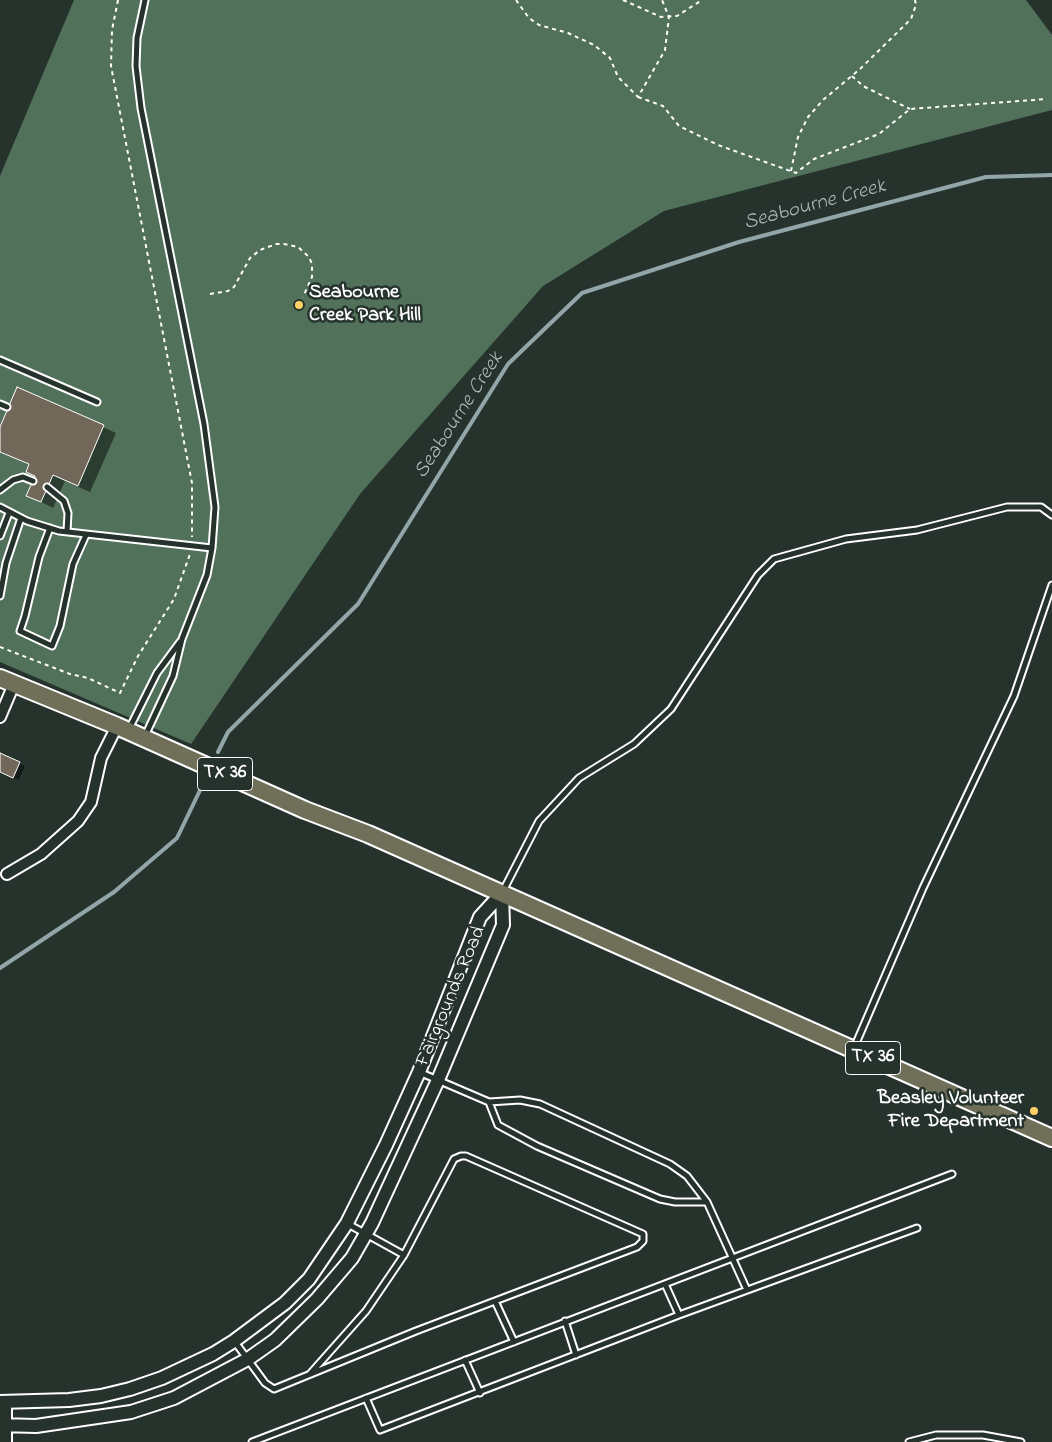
<!DOCTYPE html>
<html>
<head>
<meta charset="utf-8">
<style>
	body { margin:0 }
	canvas { display:block; background:#26332d }
</style>
</head>
<body>
<canvas width="1052" height="1442"></canvas>
<script>
const ctx = document.querySelector('canvas').getContext('2d');
ctx.lineJoin = 'round';
function fillPath(path, color) {
  ctx.fillStyle = color;
  ctx.fill(path, 'evenodd');
}
function poly(rows) {
  const path = new Path2D();
  for (const r of rows) {
    path.moveTo(r[0], r[1]);
    for (let i = 2; i < r.length; i += 2) path.lineTo(r[i], r[i + 1]);
  }
  return path;
}
function stroke(path, color, width, dash) {
  ctx.strokeStyle = color;
  ctx.lineWidth = width;
  ctx.lineCap = dash ? 'butt' : 'round';
  ctx.setLineDash(dash || []);
  ctx.stroke(path);
}
function drawText(font, color, halo, rows, align = 'center') {
  ctx.font = font + ' "Indie Flower",sans-serif';
  ctx.lineWidth = 5;
  ctx.setLineDash([]);
  ctx.textBaseline = 'middle';
  ctx.strokeStyle = halo;
  ctx.fillStyle = color;
  for (const [text, x, y, turn = 0] of rows) {
    ctx.save();
    ctx.translate(x, y);
    ctx.rotate((+turn || 0) * Math.PI / 180);
    ctx.textAlign = isNaN(turn) ? turn : align;
    if (halo) ctx.strokeText(text, 0, 0);
    ctx.fillText(text, 0, 0);
    ctx.restore();
  }
}
const green = poly([
	[74,0,1026,0,1052,35,1052,110,664,211,543,286,360,494,191,744,0,662,0,176]
]);
const shadow = poly([
	[18,389,116,433,90,492,65,481,53,508,28,495,36,476,30,465,0,451,0,430],
	[0,754,25,766,19,780,0,772]
]);
const stream = poly([
	[218,752,228,732,358,604,508,364,582,293,739,242,986,177,1052,175],
	[0,968,114,892,177,838,204,782]
]);
const building = poly([
	[17,387,104,425,78,486,53,475,41,502,26,496,35,476,26,472,29,464,0,452,0,427,17,387],
	[0,753,20,762,13,778,0,772,0,753]
]);
const path = poly([
	[118,0,112,30,111,66,192,483,192,537],
	[516,0,529,18,539,25,568,33,594,45,610,58,618,77,638,97,665,50,669,17,662,0],
	[623,0,661,17,677,16,702,0],
	[852,76,863,86,910,109],
	[638,97,663,106,679,126,718,145,796,173,814,159,879,134,910,109,1047,99],
	[791,171,798,137,808,117,823,100,860,69,911,19,916,5,915,0],
	[210,294,228,291,234,287,250,258,260,250,276,244,284,244,298,247,309,257,312,264,312,277,303,297],
	[0,647,70,674,88,678,120,693,138,656,174,599,190,554]
]);
const service = poly([
	[145,0,137,38,136,66,141,108,204,424,215,507,212,548,207,575,182,639,173,676,145,736],
	[0,360,97,402],
	[0,404,7,407],
	[47,487,64,501,68,513,67,532],
	[0,490,13,480,23,477,33,481],
	[0,507,27,521,59,531,212,548],
	[50,528,39,557,25,616,20,631,52,646,60,626,73,564,86,535],
	[0,536,9,513],
	[0,596,6,563,21,518],
	[129,729,157,673,180,642],
	[503,891,539,821,579,778,634,744,671,709,758,575,774,559,846,539,917,530,1007,507,1041,507,1052,515],
	[854,1048,923,888,1014,696,1052,585],
	[419,1072,489,1102,520,1100,540,1104,670,1164,687,1176,707,1202,747,1290],
	[489,1102,498,1125,537,1146,660,1199,675,1202,707,1202],
	[348,1224,404,1255],
	[665,1284,679,1315],
	[565,1321,576,1355],
	[235,1342,265,1383,274,1389,416,1331,495,1301,514,1342],
	[465,1360,480,1393],
	[310,1374,366,1311,404,1255,454,1159,461,1156,466,1156,643,1234,643,1241,637,1247,495,1301],
	[366,1398,380,1430,679,1315,917,1228],
	[252,1442,952,1174],
	[909,1442,936,1435,983,1435,1021,1442]
]);
const minor = poly([
	[0,717,14,684],
	[7,874,41,854,78,821,91,802,101,758,117,726]
]);
const tertiary = poly([
	[0,1402,69,1400,101,1396,130,1389,162,1378,213,1354,234,1341,285,1303,309,1279,347,1223,386,1145,419,1072,480,917,502,893],
	[5,1402,5,1442],
	[0,1425,36,1426,131,1412,174,1398,248,1359,275,1340,317,1299,352,1258,372,1223,438,1080,503,925,502,893]
]);
const primary = poly([
	[0,678,117,726,305,810,368,834,1052,1138]
]);
const markers = [
	[299,305,5,"#ffd166"],
	[1034,1111,5,"#ffd166"]
];
const shields = [
	[225,774,55],
	[873,1058,55]
];
const shieldNames = [
	["TX 36",225,774],
	["TX 36",873,1058]
];
const poiNames = [
	["Seabourne",309,294],
	["Creek Park Hill",309,317],
	["Beasley Volunteer",1024,1100,"right"],
	["Fire Department",1024,1123,"right"]
];
const streetNames = [
	["Fairgrounds Road",452,997,-67]
];
const waterNames = [
	["Seabourne Creek",815,206,-15],
	["Seabourne Creek",460,416,-57]
];
fillPath(green, '#51715a');
fillPath(shadow, '#0007');
stroke(stream, '#92a6a9', 4);
fillPath(building, '#72685a');
stroke(building, '#fff', 1);
stroke(service, '#fff', 9);
stroke(minor, '#fff', 14);
stroke(tertiary, '#fff', 16);
stroke(primary, '#fff', 20);
stroke(path, '#fff', 2, [4, 4]);
stroke(service, '#26332d', 5);
stroke(minor, '#26332d', 10);
stroke(tertiary, '#26332d', 12);
stroke(primary, '#706f59', 16);
for (const [x, y, r, color] of markers) {
  const dot = new Path2D();
  dot.arc(x, y, r, 0, 2 * Math.PI);
  ctx.fillStyle = color;
  ctx.fill(dot);
  stroke(dot, '#26332d', 2);
}
for (const [x, y, w] of shields) {
  const box = new Path2D();
  box.roundRect(x - w / 2, y - 16.5, w, 33, 4);
  ctx.fillStyle = '#26332d';
  ctx.fill(box);
  stroke(box, '#fff', 1);
}
drawText('bold 19px', '#fff', null, shieldNames);
drawText('bold 20px', '#fff', '#26332d', poiNames, 'left');
drawText('20px', '#fff', '#26332d', streetNames);
drawText('italic 21px', '#adbcbe', '#26332d', waterNames);
</script>
</body>
</html>
